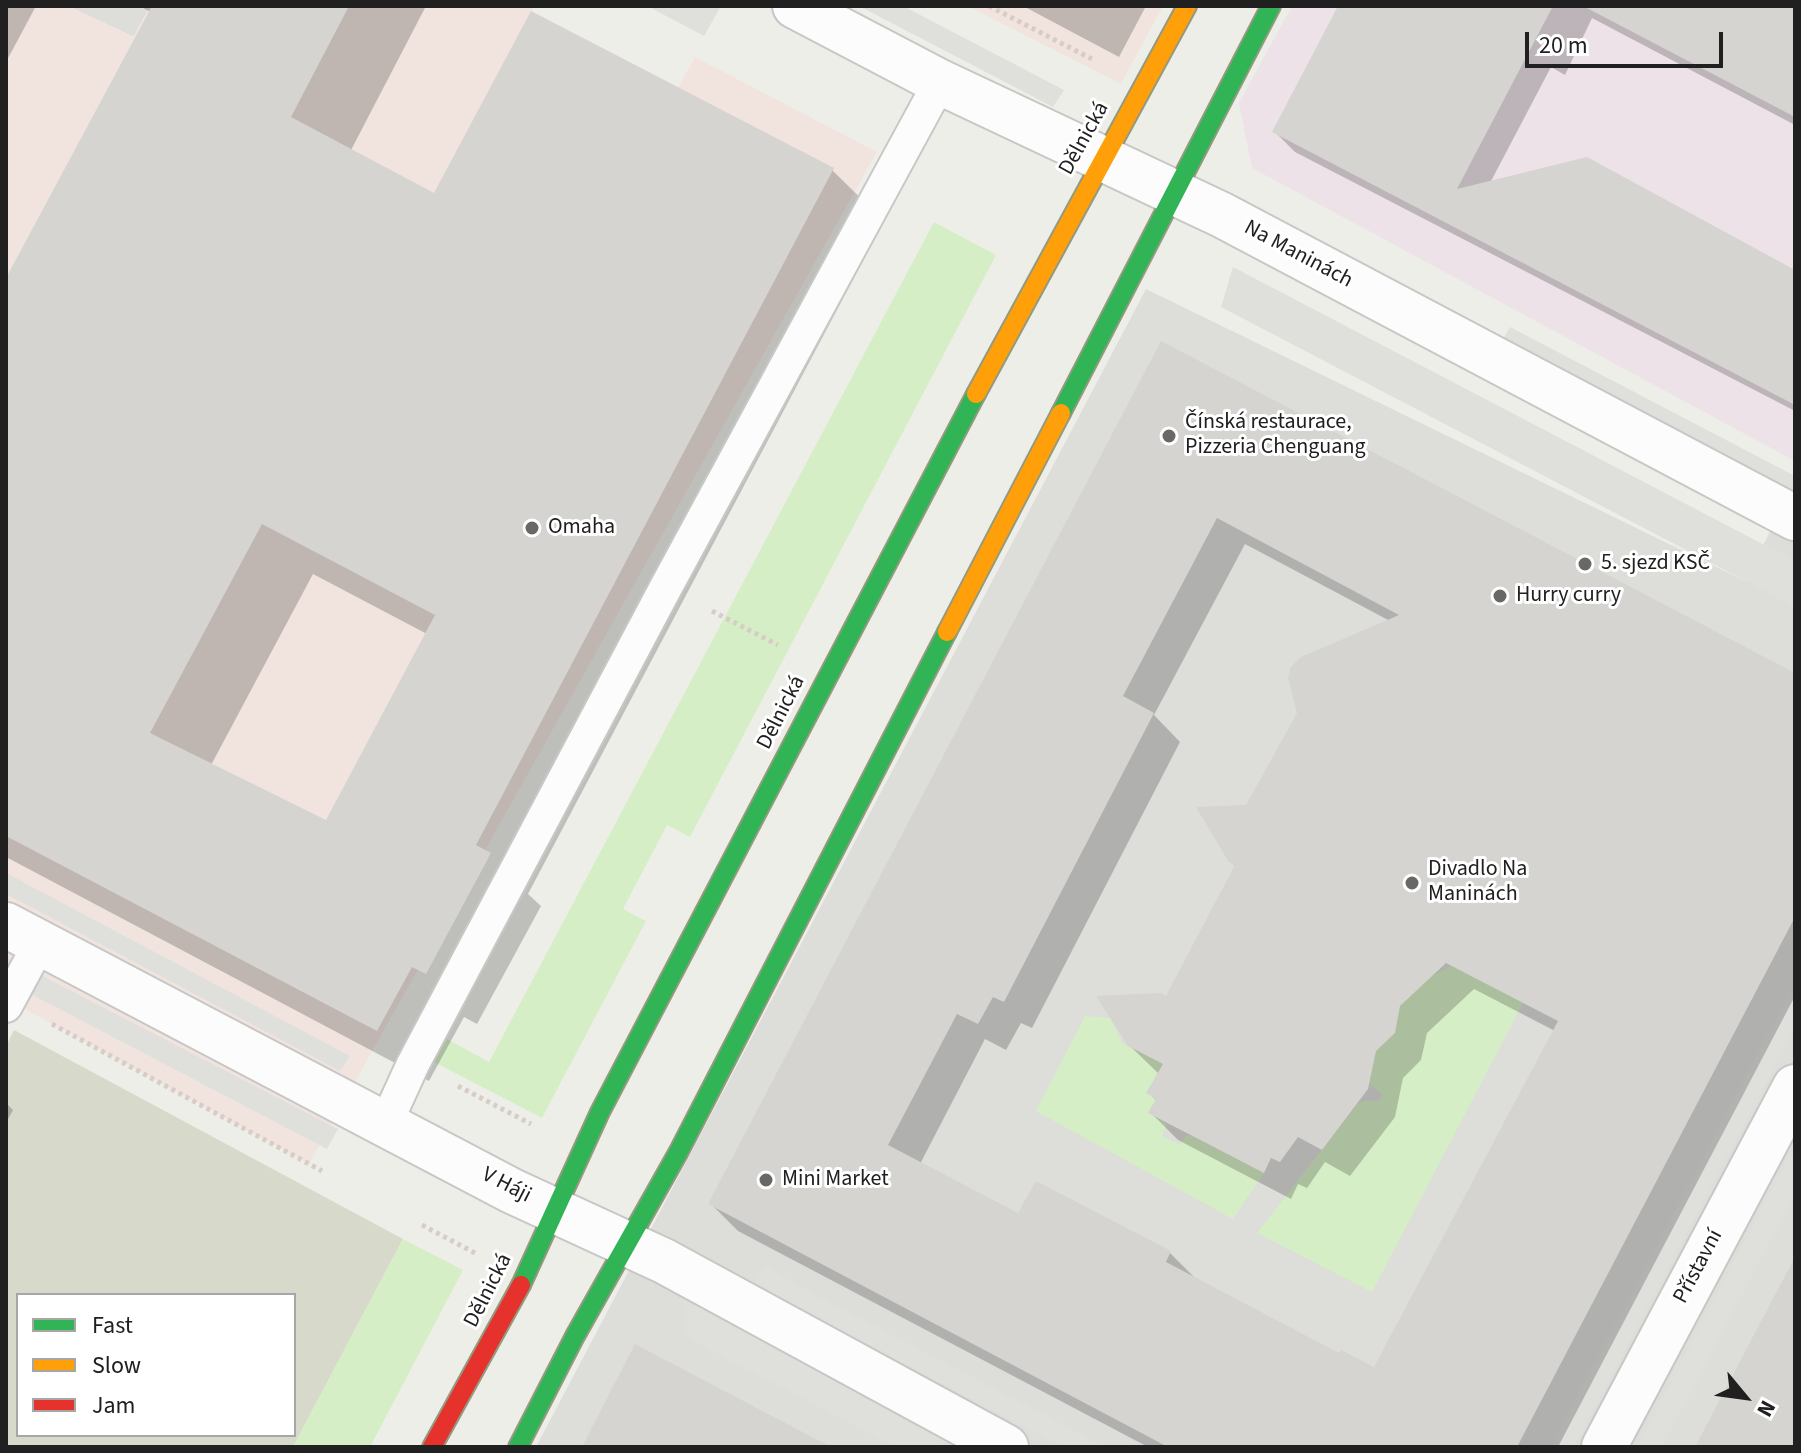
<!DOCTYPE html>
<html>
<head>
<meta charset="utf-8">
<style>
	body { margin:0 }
	#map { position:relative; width:1801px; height:1453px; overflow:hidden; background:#eeeee9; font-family:"Source Sans 3",sans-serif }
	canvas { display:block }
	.frame { position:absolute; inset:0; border:8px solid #202020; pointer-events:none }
	.legend { position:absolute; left:16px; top:1293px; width:280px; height:144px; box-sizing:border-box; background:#fff; border:2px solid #a6a6a6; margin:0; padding:10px 14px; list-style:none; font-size:24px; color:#202020 }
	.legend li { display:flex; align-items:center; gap:16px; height:40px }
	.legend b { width:40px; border:2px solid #a6a6a6 }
	.north { position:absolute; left:1705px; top:1357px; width:80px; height:80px; -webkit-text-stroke:6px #fff; paint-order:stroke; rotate:119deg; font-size:22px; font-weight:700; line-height:32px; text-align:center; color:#202020 }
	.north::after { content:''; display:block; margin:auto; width:28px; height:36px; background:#202020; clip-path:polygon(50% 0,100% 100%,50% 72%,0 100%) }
	.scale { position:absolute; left:1525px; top:32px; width:198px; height:36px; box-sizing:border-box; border:4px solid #202020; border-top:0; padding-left:10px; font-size:24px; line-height:28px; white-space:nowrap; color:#202020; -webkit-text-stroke:6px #fff; paint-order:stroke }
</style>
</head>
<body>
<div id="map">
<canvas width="1801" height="1453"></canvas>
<div class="frame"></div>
<ul class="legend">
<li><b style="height:10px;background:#30b455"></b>Fast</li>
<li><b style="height:10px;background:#ff9f0a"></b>Slow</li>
<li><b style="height:10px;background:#e5322d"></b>Jam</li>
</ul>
<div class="north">N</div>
<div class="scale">20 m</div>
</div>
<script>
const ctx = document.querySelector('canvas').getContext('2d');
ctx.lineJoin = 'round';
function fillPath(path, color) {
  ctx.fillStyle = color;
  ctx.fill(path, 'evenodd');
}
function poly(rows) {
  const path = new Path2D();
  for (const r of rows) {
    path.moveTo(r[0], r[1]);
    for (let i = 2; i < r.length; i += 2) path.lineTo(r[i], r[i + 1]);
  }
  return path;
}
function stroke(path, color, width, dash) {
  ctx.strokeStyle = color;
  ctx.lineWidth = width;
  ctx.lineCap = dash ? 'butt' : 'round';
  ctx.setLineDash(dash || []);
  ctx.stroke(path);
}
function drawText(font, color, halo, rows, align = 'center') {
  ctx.font = font + ' "Source Sans 3",sans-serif';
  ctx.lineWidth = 6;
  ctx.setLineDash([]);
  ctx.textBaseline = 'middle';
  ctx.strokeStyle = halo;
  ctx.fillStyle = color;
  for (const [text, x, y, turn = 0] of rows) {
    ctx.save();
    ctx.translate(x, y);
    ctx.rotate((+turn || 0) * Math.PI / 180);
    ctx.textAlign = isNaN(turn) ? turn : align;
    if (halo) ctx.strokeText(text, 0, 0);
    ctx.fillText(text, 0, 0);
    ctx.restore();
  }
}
const residential = poly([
	[68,6,150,6,134,37],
	[1146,289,1745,581,1795,482,1795,1447,536,1447]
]);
const commercial = poly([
	[6,6,68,6,133,37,150,6,534,6,433,197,606,218,695,57,877,152,309,1164,10,1001,6,1007],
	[967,6,1163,6,1121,84]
]);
const industrial = poly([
	[1292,6,1795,6,1795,461,1252,168,1239,103]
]);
const construction = poly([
	[14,1030,403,1239,293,1447,6,1447,6,1046],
	[18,1295,294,1295,294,1435,18,1435]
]);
const grass = poly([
	[934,222,996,255,690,837,667,825,623,909,646,921,542,1118,432,1061,445,1038,489,1062],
	[1451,966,1472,976,1533,984,1372,1292,1257,1233,1359,1102,1380,1100,1382,1094,1367,1081,1373,1067,1368,1054,1395,1031,1397,1020,1392,1010,1416,991,1420,982],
	[1085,1016,1110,1018,1123,1044,1163,1064,1147,1093,1156,1099,1148,1113,1167,1124,1162,1136,1180,1145,1187,1134,1264,1173,1233,1219,1036,1111],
	[403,1239,463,1270,370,1447,293,1447]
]);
const parking = poly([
	[647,6,721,6,704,36],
	[859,6,903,6,1064,90,1053,107],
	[1233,267,1795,561,1795,607,1221,307],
	[1510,327,1795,476,1795,496,1501,343],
	[6,873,350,1056,340,1071,6,894],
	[6,957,338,1129,327,1149,6,981],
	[1795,983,1795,1028,1574,1447,1550,1447],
	[1795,1144,1795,1194,1662,1447,1637,1447],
	[764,1266,829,1302,1106,1447,1063,1447,753,1285],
	[685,1289,979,1447,895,1447,684,1336]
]);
const shadow = poly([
	[6,6,36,6,6,62],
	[139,6,426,6,350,152,435,196,832,170,884,221,528,894,541,906,477,1024,464,1017,429,1081,6,857,6,282,151,12],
	[313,574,427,634,327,823,210,767],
	[1023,6,1146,6,1119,57],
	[1340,6,1795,6,1795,125,1592,18,1565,75,1551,67,1490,183,1795,273,1795,411,1295,152,1275,132],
	[1162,344,1795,675,1795,996,1558,1447,1148,1447,738,1231,711,1204],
	[1245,544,1390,621,1247,807,1230,860,1236,867,1167,999,1129,1045,1159,1074,1149,1093,1157,1101,1151,1113,1178,1140,1291,1199,1298,1184,1307,1188,1325,1162,1350,1176,1395,1117,1403,1078,1421,1060,1427,1033,1474,989,1555,1031,1375,1370,1340,1356,1197,1280,1170,1253,1019,1216,920,1164,985,1039,1006,1050,1021,1023,1032,1028,1180,742,1154,715],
	[6,1103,13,1110,6,1123]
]);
const building = poly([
	[152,6,349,6,291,117,434,193,531,11,834,168,476,845,491,853,426,974,412,967,377,1031,6,836,6,278],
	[262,524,435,615,326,820,150,733],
	[1338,6,1553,6,1457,189,1587,157,1795,270,1795,405,1272,132],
	[1583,6,1795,6,1795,117],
	[1161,341,1795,673,1795,917,1517,1447,1168,1447,708,1204],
	[1217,518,1399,615,1301,657,1291,667,1288,678,1297,713,1246,805,1196,807,1229,862,1235,865,1166,996,1161,993,1096,996,1128,1046,1163,1064,1146,1093,1156,1099,1148,1113,1264,1173,1271,1158,1280,1162,1298,1137,1322,1150,1368,1089,1376,1051,1395,1033,1400,1006,1446,963,1558,1021,1374,1367,1341,1350,1339,1353,1166,1262,1171,1251,1036,1181,1018,1213,888,1145,957,1014,978,1024,993,997,1004,1002,1154,713,1123,696],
	[1795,1257,1795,1447,1695,1447],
	[635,1344,831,1447,582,1447]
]);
const path = poly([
	[989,6,1092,59],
	[712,611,778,645],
	[52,1024,322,1171],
	[458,1086,531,1124],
	[422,1225,475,1253]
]);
const lane = poly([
	[6,1006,40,943],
	[386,1123,413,1064,666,587,940,82]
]);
const street = poly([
	[795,6,940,82,1222,215,1795,518],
	[6,925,512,1191,664,1261,1006,1447],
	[1604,1447,1795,1087]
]);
const fast = poly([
	[1061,413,1271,6],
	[521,1285,600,1112,976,394],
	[518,1447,575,1336,678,1153,947,632]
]);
const slow = poly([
	[976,394,1187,6],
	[947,632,1061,413]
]);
const jam = poly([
	[432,1447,521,1285]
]);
const markers = [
	[1169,436,8,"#686866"],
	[532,528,8,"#686866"],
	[1585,564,8,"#686866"],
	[1500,596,8,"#686866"],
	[1412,883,8,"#686866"],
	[766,1180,8,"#686866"]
];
const streetNames = [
	["Dělnická",1085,139,-61],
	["Na Maninách",1298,255,28],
	["Dělnická",782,713,-63],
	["V Háji",506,1186,27],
	["Přístavní",1699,1267,-62],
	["Dělnická",489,1291,-63]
];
const poiNames = [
	["Čínská restaurace,",1185,423],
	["Pizzeria Chenguang",1185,448],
	["Omaha",548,528],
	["5. sjezd KSČ",1601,564],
	["Hurry curry",1516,596],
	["Divadlo Na",1428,870],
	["Maninách",1428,895],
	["Mini Market",782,1180]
];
fillPath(residential, '#ddddda');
fillPath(commercial, '#f1e4de');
fillPath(industrial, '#ece2e7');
fillPath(construction, '#d7d9ca');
fillPath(grass, '#d6eec6');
fillPath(parking, '#dfdfdc');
fillPath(shadow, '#0003');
fillPath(building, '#d5d4d0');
stroke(lane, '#c7c7c5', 36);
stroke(street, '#c7c7c5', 48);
stroke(fast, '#949a7f', 22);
stroke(slow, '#949a7f', 22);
stroke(jam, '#949a7f', 22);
stroke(path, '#d8ccc7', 5, [4, 4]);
stroke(lane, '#fcfcfc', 32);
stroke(street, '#fcfcfc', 44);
stroke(fast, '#30b455', 18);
stroke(slow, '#ff9f0a', 18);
stroke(jam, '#e5322d', 18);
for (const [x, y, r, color] of markers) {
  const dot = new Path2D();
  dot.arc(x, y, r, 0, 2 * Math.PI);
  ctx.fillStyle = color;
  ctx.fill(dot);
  stroke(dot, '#fff', 3);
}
drawText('22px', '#202020', '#fff', streetNames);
drawText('22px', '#202020', '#fff', poiNames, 'left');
</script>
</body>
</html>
